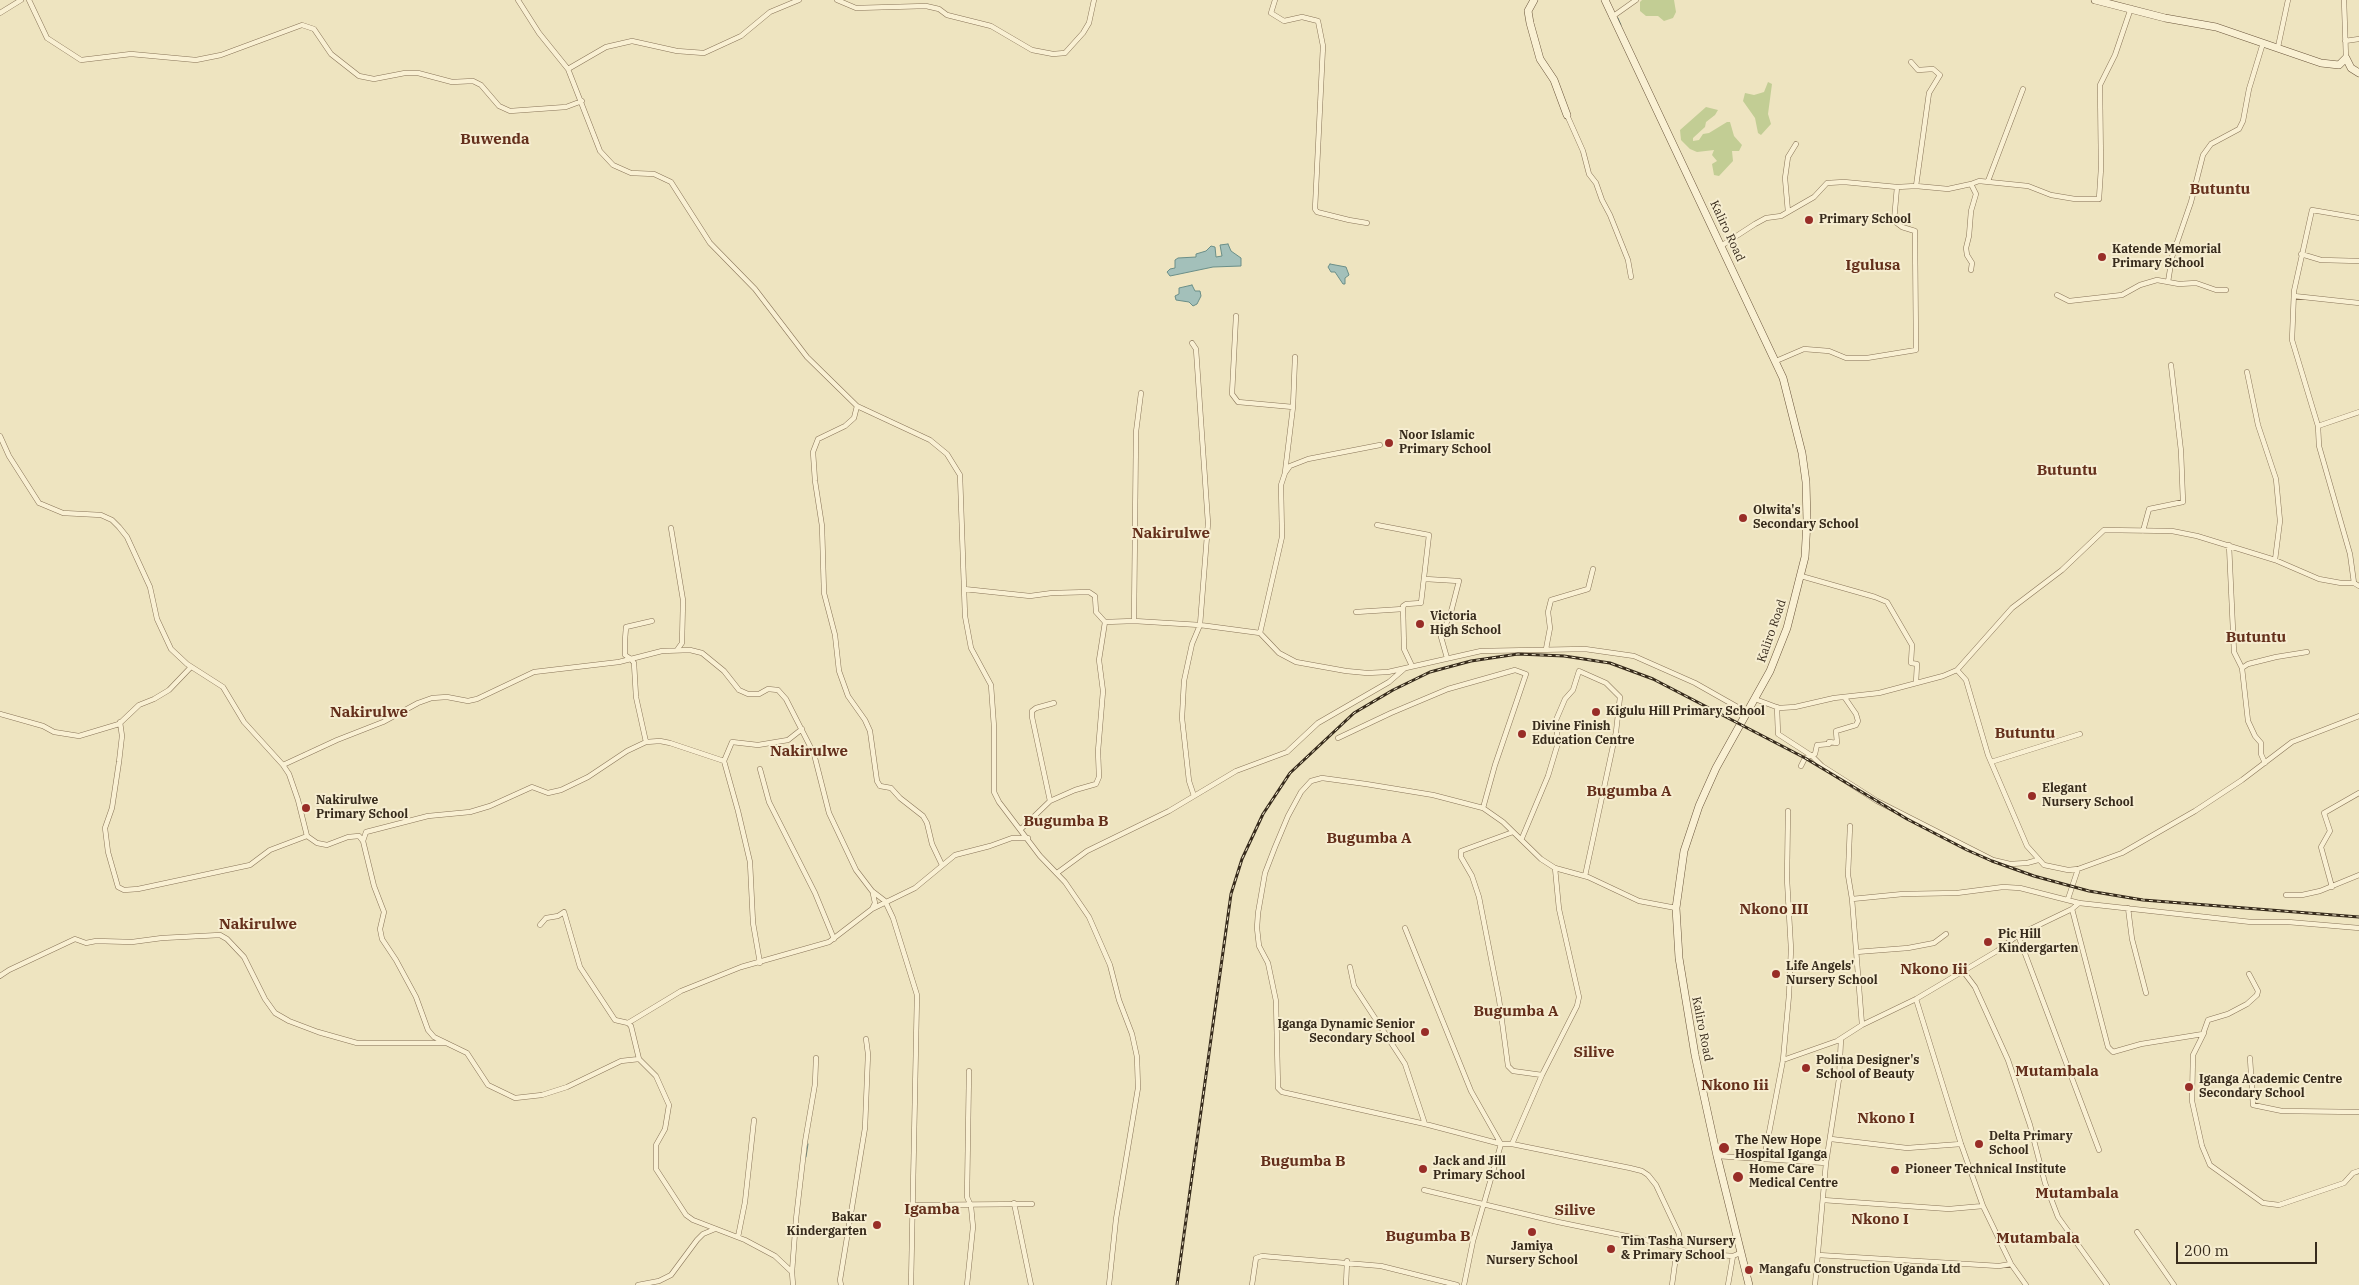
<!DOCTYPE html>
<html>
<head>
<meta charset="utf-8">
<style>
	body { margin:0 }
	#map { position:relative; width:2359px; height:1285px; overflow:hidden; background:#eee4c0; font-family:"IBM Plex Serif",serif }
	canvas { display:block }
	.scale { position:absolute; left:2176px; top:1242px; width:141px; height:22px; box-sizing:border-box; border:2px solid #372b1c; border-top:0; padding-left:6px; font-size:15px; line-height:18px; white-space:nowrap; color:#372b1c; -webkit-text-stroke:4px #f6edd0; paint-order:stroke }
</style>
</head>
<body>
<div id="map">
<canvas width="2359" height="1285"></canvas>
<div class="scale">200 m</div>
</div>
<script>
const ctx = document.querySelector('canvas').getContext('2d');
ctx.lineJoin = 'round';
function fillPath(path, color) {
  ctx.fillStyle = color;
  ctx.fill(path, 'evenodd');
}
function poly(rows) {
  const path = new Path2D();
  for (const r of rows) {
    path.moveTo(r[0], r[1]);
    for (let i = 2; i < r.length; i += 2) path.lineTo(r[i], r[i + 1]);
  }
  return path;
}
function stroke(path, color, width, dash) {
  ctx.strokeStyle = color;
  ctx.lineWidth = width;
  ctx.lineCap = dash ? 'butt' : 'round';
  ctx.setLineDash(dash || []);
  ctx.stroke(path);
}
function drawText(font, color, halo, rows, align = 'center') {
  ctx.font = font + ' "IBM Plex Serif",serif';
  ctx.lineWidth = 4;
  ctx.setLineDash([]);
  ctx.textBaseline = 'middle';
  ctx.strokeStyle = halo;
  ctx.fillStyle = color;
  for (const [text, x, y, turn = 0] of rows) {
    ctx.save();
    ctx.translate(x, y);
    ctx.rotate((+turn || 0) * Math.PI / 180);
    ctx.textAlign = isNaN(turn) ? turn : align;
    if (halo) ctx.strokeText(text, 0, 0);
    ctx.fillText(text, 0, 0);
    ctx.restore();
  }
}
const green = poly([
	[1642,0,1674,0,1676,12,1673,18,1664,21,1658,16,1646,16,1640,11,1640,2],
	[1768,82,1772,84,1768,114,1771,124,1761,135,1758,133,1755,118,1743,101,1745,93,1754,95,1764,92],
	[1706,107,1718,110,1715,115,1706,122,1705,127,1693,138,1693,141,1699,140,1703,134,1709,133,1727,122,1730,122,1734,136,1742,145,1739,151,1732,151,1733,161,1719,176,1714,175,1712,164,1717,161,1712,155,1714,150,1697,152,1690,149,1681,140,1680,130]
]);
const water = poly([
	[1228,244,1231,251,1241,258,1241,266,1213,267,1170,276,1167,272,1170,269,1175,268,1175,260,1178,258,1196,257,1196,254,1206,251,1211,246,1215,247,1216,257,1222,256,1220,245,1228,244],
	[1330,264,1346,267,1349,275,1345,278,1345,284,1343,284,1335,272,1331,272,1328,267,1330,264],
	[1192,285,1195,291,1200,291,1201,296,1197,304,1193,306,1189,302,1176,300,1175,296,1179,294,1179,288,1192,285]
]);
const stream = poly([
	[1618,18,1621,25],
	[806,1157,808,1144]
]);
const street = poly([
	[29,0,47,38,81,60,131,54,196,60,221,55,302,25,314,29,331,54,359,76,374,79,405,73,418,73,452,82,473,81,481,85,499,106,510,111,566,107,582,101],
	[518,0,539,33,568,69,600,151,613,165,631,173,654,174,671,182,710,243,755,289,807,357,857,406,930,440,947,454,960,475,965,616,971,648,991,685,994,727,994,792,999,802,1040,856,1065,882,1089,917,1110,965,1119,1000,1132,1034,1137,1057,1138,1088,1116,1219,1109,1285],
	[837,0,856,8,926,6,939,9,947,15,991,26,1032,50,1053,54,1065,53,1083,33,1089,23,1094,0],
	[1275,0,1271,13,1284,21,1302,17,1318,21,1323,46,1315,209,1317,212,1349,220,1367,223],
	[2344,0,2346,58],
	[0,13,21,0],
	[1612,17,1636,0],
	[2345,41,2359,39],
	[2278,47,2288,0],
	[1911,62,1918,70,1933,69,1940,75,1929,93,1916,186],
	[568,69,606,47,632,41,677,51,704,53,741,36,770,12,799,0],
	[1567,115,1583,151,1589,174,1596,183,1602,200,1610,215,1628,260,1631,277],
	[1988,181,2023,89],
	[1971,184,1979,181,2028,186,2051,195,2075,199,2099,199,2101,168,2100,85,2115,55,2131,8],
	[1788,212,1785,178,1788,157,1796,144],
	[1721,246,1755,224,1766,218,1781,216,1814,197,1827,183,1844,182,1897,187,1916,186,1948,189,1971,184,1976,194,1971,211,1969,236,1966,248,1967,255,1972,263,1971,270],
	[2301,254,2321,260,2359,261],
	[2168,282,2172,257,2191,202,2203,155,2211,144,2239,129,2243,121,2249,89,2263,43],
	[2057,295,2069,301,2122,295,2140,285,2157,280,2179,284,2196,283,2216,290,2226,290],
	[2294,296,2359,303],
	[1236,316,1232,394,1238,402,1293,407,1295,357],
	[1192,343,1196,349,1208,523,1200,625,1192,644,1184,681,1182,718,1189,781,1194,796],
	[1776,361,1804,349,1829,351,1846,358,1867,358,1916,350,1915,231,1902,227,1894,221,1897,187],
	[2247,372,2258,425,2276,479,2280,521,2275,560],
	[857,406,854,418,845,426,818,439,813,452,815,481,822,526,824,593,835,635,839,671,848,696,865,720,870,731,877,781,880,786,891,788,900,798,923,816,927,823,932,844,942,865],
	[2318,426,2359,412],
	[0,436,9,456,39,503,63,513,101,515,112,520,119,527,127,537,150,587,157,619,171,649,187,664,223,687,244,722,283,765,289,774,298,800,307,836,317,843,327,845,348,837,359,836,363,841,374,886,384,912,380,929,382,939,396,960,416,997,428,1030,434,1037,467,1053,488,1085,515,1098,542,1095,567,1087,621,1061,639,1059,656,1076,669,1105,665,1129,656,1145,656,1169,686,1215,693,1220,745,1240,775,1256,792,1272,793,1285],
	[1285,472,1293,407],
	[1377,525,1429,535,1421,603,1406,604,1403,606,1404,649,1412,666],
	[671,528,683,600,682,643,677,650],
	[2143,531,2149,509,2183,502,2181,451,2171,365],
	[2229,545,2234,652,2242,668,2248,721,2255,736,2261,743,2261,754,2265,763],
	[1801,576,1875,597,1887,602,1912,645,1911,663,1917,664,1916,683],
	[1425,579,1459,581,1451,612,1441,637,1447,658],
	[2354,583,2350,554,2319,446,2318,426,2292,340,2294,291,2312,210,2359,218],
	[964,589,1030,596,1052,593,1089,592,1095,596,1096,612,1105,622,1134,621,1200,625,1260,633,1279,653,1296,662,1346,671,1367,673,1388,672,1481,651,1585,649,1634,656,1695,683,1748,713],
	[1356,612,1403,609],
	[1134,621,1136,432,1141,393],
	[1260,633,1282,537,1281,485,1285,473,1290,466,1308,459,1380,445],
	[1546,649,1550,628,1548,612,1551,600,1588,589,1593,569],
	[2242,668,2248,664,2276,657,2307,652],
	[1957,670,2012,608,2062,570,2104,530,2172,531,2197,536,2275,560,2319,579,2341,583,2354,583,2359,586],
	[1755,699,1779,708,1795,707,1834,698,1879,693,1943,676,1957,670,1966,680,1988,755,2027,846,2044,865,2068,870,2078,869,2122,853,2195,811,2242,780,2292,742,2359,716],
	[1777,707,1778,734,1812,756,1822,766,1877,801,1993,860,2010,864,2027,863,2038,860],
	[0,714,43,726,54,732,79,736,119,724,139,705,154,699,169,690,191,667],
	[120,722,122,736,119,762,112,808,105,828,108,852,118,887,124,890,138,889,250,865,270,850,307,836],
	[1338,738,1391,713,1448,689,1515,670,1526,674,1495,765,1483,808],
	[646,742,636,697,634,663,631,659,625,655,625,640,626,627,652,621],
	[724,761,738,811,750,862,753,923,760,963],
	[1991,762,2080,734],
	[283,765,337,740,383,722,418,703,432,698,447,697,468,701,477,699,534,672,619,662,662,651,690,650,702,653,724,671,739,690,748,694,759,694,768,689,778,690,786,699,814,754,829,813,856,870,872,891,885,901,893,918,917,995,911,1285],
	[1801,766,1805,758,1815,754,1817,745,1829,744,1829,742,1837,743,1836,731,1856,725,1858,721,1856,714,1845,698],
	[760,769,769,802,815,893,834,939],
	[1050,801,1032,717,1032,711,1036,708,1054,703],
	[1850,826,1848,875,1852,899,1862,1025],
	[1021,829,1050,801,1075,790,1096,784,1099,777,1098,751,1103,691,1099,660,1105,622],
	[1513,832,1461,851,1461,857,1472,876,1479,897,1499,999,1508,1066,1513,1071,1542,1075],
	[1522,838,1548,776,1558,743,1556,720,1565,699,1573,690,1579,671,1606,683,1620,697,1616,732,1585,876],
	[363,841,366,832,428,816,470,812,490,806,532,787,548,793,561,790,588,777,627,751,646,742,660,741,670,743,724,761,732,742,758,745,788,740,802,729],
	[1057,873,1087,851,1169,811,1236,771,1287,752,1318,723,1389,682,1404,669],
	[2332,887,2321,847,2330,831,2324,813,2359,793],
	[2286,895,2302,895,2320,891,2359,875],
	[1852,899,1903,894,1957,893,2003,887,2020,888,2079,903,2251,922,2288,922,2359,928],
	[2068,899,2078,869],
	[2128,908,2132,939,2146,993],
	[872,909,875,903,873,894],
	[2072,909,2108,1047,2113,1052,2141,1044,2203,1034,2208,1020,2228,1014,2247,1004,2257,995,2258,991,2249,974],
	[540,925,546,918,558,916,564,912,580,967,615,1020,628,1023,631,1026,639,1059],
	[1405,928,1471,1091,1501,1144,1473,1241,1464,1285],
	[2018,935,2099,1150],
	[1856,952,1908,948,1934,943,1946,934],
	[1350,967,1354,986,1405,1064,1425,1124,1501,1144,1512,1144,1630,1168,1642,1171,1648,1175,1656,1185,1679,1234,1672,1285],
	[1963,971,1975,987,2008,1060,2030,1125,2045,1183,2058,1217,2107,1285],
	[0,976,9,970,75,939,86,943,96,941,132,942,162,938,220,935,227,939,244,957,265,999,275,1013,289,1021,318,1032,357,1043,445,1043],
	[1916,999,1961,1144,1983,1206,2011,1264,2026,1285],
	[628,1023,681,991,741,967,829,942,872,909,915,888,955,855,990,846,1012,838,1028,838],
	[2204,1033,2193,1055,2192,1101,2202,1146,2210,1165,2263,1203,2279,1205,2344,1183,2353,1173,2359,1171],
	[2250,1058,2253,1105,2282,1111,2359,1112],
	[1783,1060,1837,1041,1862,1025,1916,999,1997,951,2018,935,2072,909,2079,903],
	[1425,1124,1282,1092,1278,1088,1276,1001,1268,963,1259,946,1257,928,1258,913,1265,873,1275,847,1288,816,1301,792,1311,781,1322,778,1366,784,1433,795,1483,808,1503,822,1541,859,1555,868,1588,877,1639,901,1676,908],
	[1831,1139,1907,1148,1961,1144],
	[1512,1144,1542,1075,1577,1006,1579,997,1559,909,1555,868],
	[1717,1156,1764,1159,1783,1060,1789,995,1791,949,1787,879,1788,811],
	[1764,1159,1826,1163],
	[1424,1190,1558,1222,1665,1244,1692,1253,1733,1256,1740,1253],
	[1823,1200,1949,1209,1983,1206],
	[1014,1203,1031,1285],
	[913,1205,1032,1204],
	[2137,1232,2174,1285],
	[738,1237,745,1202,754,1120],
	[1818,1255,1999,1266,2011,1264],
	[792,1272,796,1219,805,1142,815,1084,816,1058],
	[638,1285,659,1281,671,1275,697,1240,703,1234,715,1229],
	[841,1285,840,1280,865,1128,868,1054,866,1039],
	[967,1285,973,1227,971,1206,967,1197,969,1071],
	[1252,1285,1256,1258,1262,1256,1381,1266,1457,1285],
	[1346,1285,1347,1261],
	[1728,1285,1733,1256],
	[1815,1285,1826,1163,1839,1079,1841,1039]
]);
const secondary = poly([
	[1534,0,1528,11,1530,23,1540,59,1554,80,1567,115],
	[1605,0,1783,378,1802,453,1806,482,1807,521,1805,557,1787,628,1770,671,1716,768,1699,806,1684,851,1676,908,1679,958,1695,1055,1717,1156,1749,1285],
	[2095,0,2165,18,2216,27,2321,63,2339,65,2346,58,2351,68,2359,73]
]);
const rail = poly([
	[1177,1285,1231,894,1242,859,1263,814,1290,773,1354,713,1393,690,1430,672,1471,661,1518,654,1564,656,1610,663,1653,679,1805,758,1907,819,1967,850,1992,861,2034,876,2089,891,2143,900,2359,917]
]);
const markers = [
	[1809,220,5,"#982d27"],
	[2102,257,5,"#982d27"],
	[1389,443,5,"#982d27"],
	[1743,518,5,"#982d27"],
	[1420,624,5,"#982d27"],
	[1596,712,5,"#982d27"],
	[1522,734,5,"#982d27"],
	[2032,796,5,"#982d27"],
	[306,808,5,"#982d27"],
	[1988,942,5,"#982d27"],
	[1776,974,5,"#982d27"],
	[1425,1032,5,"#982d27"],
	[1806,1068,5,"#982d27"],
	[2189,1087,5,"#982d27"],
	[1979,1144,5,"#982d27"],
	[1724,1148,6,"#982d27"],
	[1423,1169,5,"#982d27"],
	[1895,1170,5,"#982d27"],
	[1738,1177,6,"#982d27"],
	[877,1225,5,"#982d27"],
	[1532,1232,5,"#982d27"],
	[1611,1249,5,"#982d27"],
	[1749,1270,5,"#982d27"]
];
const poiNames = [
	["Primary School",1819,220],
	["Katende Memorial",2112,250],
	["Primary School",2112,264],
	["Noor Islamic",1399,436],
	["Primary School",1399,450],
	["Olwita's",1753,511],
	["Secondary School",1753,525],
	["Victoria",1430,617],
	["High School",1430,631],
	["Kigulu Hill Primary School",1606,712],
	["Divine Finish",1532,727],
	["Education Centre",1532,741],
	["Elegant",2042,789],
	["Nursery School",2042,803],
	["Nakirulwe",316,801],
	["Primary School",316,815],
	["Pic Hill",1998,935],
	["Kindergarten",1998,949],
	["Life Angels'",1786,967],
	["Nursery School",1786,981],
	["Iganga Dynamic Senior",1415,1025,"right"],
	["Secondary School",1415,1039,"right"],
	["Polina Designer's",1816,1061],
	["School of Beauty",1816,1075],
	["Iganga Academic Centre",2199,1080],
	["Secondary School",2199,1094],
	["Delta Primary",1989,1137],
	["School",1989,1151],
	["The New Hope",1735,1141],
	["Hospital Iganga",1735,1155],
	["Jack and Jill",1433,1162],
	["Primary School",1433,1176],
	["Home Care",1749,1170],
	["Medical Centre",1749,1184],
	["Pioneer Technical Institute",1905,1170],
	["Bakar",867,1218,"right"],
	["Kindergarten",867,1232,"right"],
	["Tim Tasha Nursery",1621,1242],
	["& Primary School",1621,1256],
	["Jamiya",1532,1247,"center"],
	["Nursery School",1532,1261,"center"],
	["Mangafu Construction Uganda Ltd",1759,1270]
];
const streetNames = [
	["Kaliro Road",1727,231,65],
	["Kaliro Road",1772,631,-71],
	["Kaliro Road",1702,1029,79]
];
const quarterNames = [
	["Buwenda",495,140],
	["Butuntu",2220,190],
	["Igulusa",1873,266],
	["Butuntu",2067,471],
	["Nakirulwe",1171,534],
	["Butuntu",2256,638],
	["Nakirulwe",369,713],
	["Butuntu",2025,734],
	["Nakirulwe",809,752],
	["Bugumba A",1629,792],
	["Bugumba B",1066,822],
	["Bugumba A",1369,839],
	["Nkono III",1774,910],
	["Nakirulwe",258,925],
	["Nkono Iii",1934,970],
	["Bugumba A",1516,1012],
	["Silive",1594,1053],
	["Mutambala",2057,1072],
	["Nkono Iii",1735,1086],
	["Nkono I",1886,1119],
	["Bugumba B",1303,1162],
	["Mutambala",2077,1194],
	["Igamba",932,1210],
	["Silive",1575,1211],
	["Nkono I",1880,1220],
	["Bugumba B",1428,1237],
	["Mutambala",2038,1239]
];
fillPath(green, '#c2cd94');
fillPath(water, '#a3c0ba');
stroke(water, '#6a8e88', 1);
stroke(stream, '#6a8e88', 1);
stroke(street, '#887458', 5.5);
stroke(secondary, '#6a553b', 8);
stroke(street, '#f9f0d3', 4.5);
stroke(secondary, '#f9f0d3', 7);
stroke(rail, '#372b1c', 3);
stroke(rail, '#f6edd0', 1, [4]);
for (const [x, y, r, color] of markers) {
  const dot = new Path2D();
  dot.arc(x, y, r, 0, 2 * Math.PI);
  ctx.fillStyle = color;
  ctx.fill(dot);
  stroke(dot, '#f6edd0', 2);
}
drawText('bold 12px', '#372b1c', '#f6edd0', poiNames, 'left');
drawText('12px', '#372b1c', '#f6edd0', streetNames);
drawText('bold 15px', '#642f1b', '#f6edd0', quarterNames);
</script>
</body>
</html>
